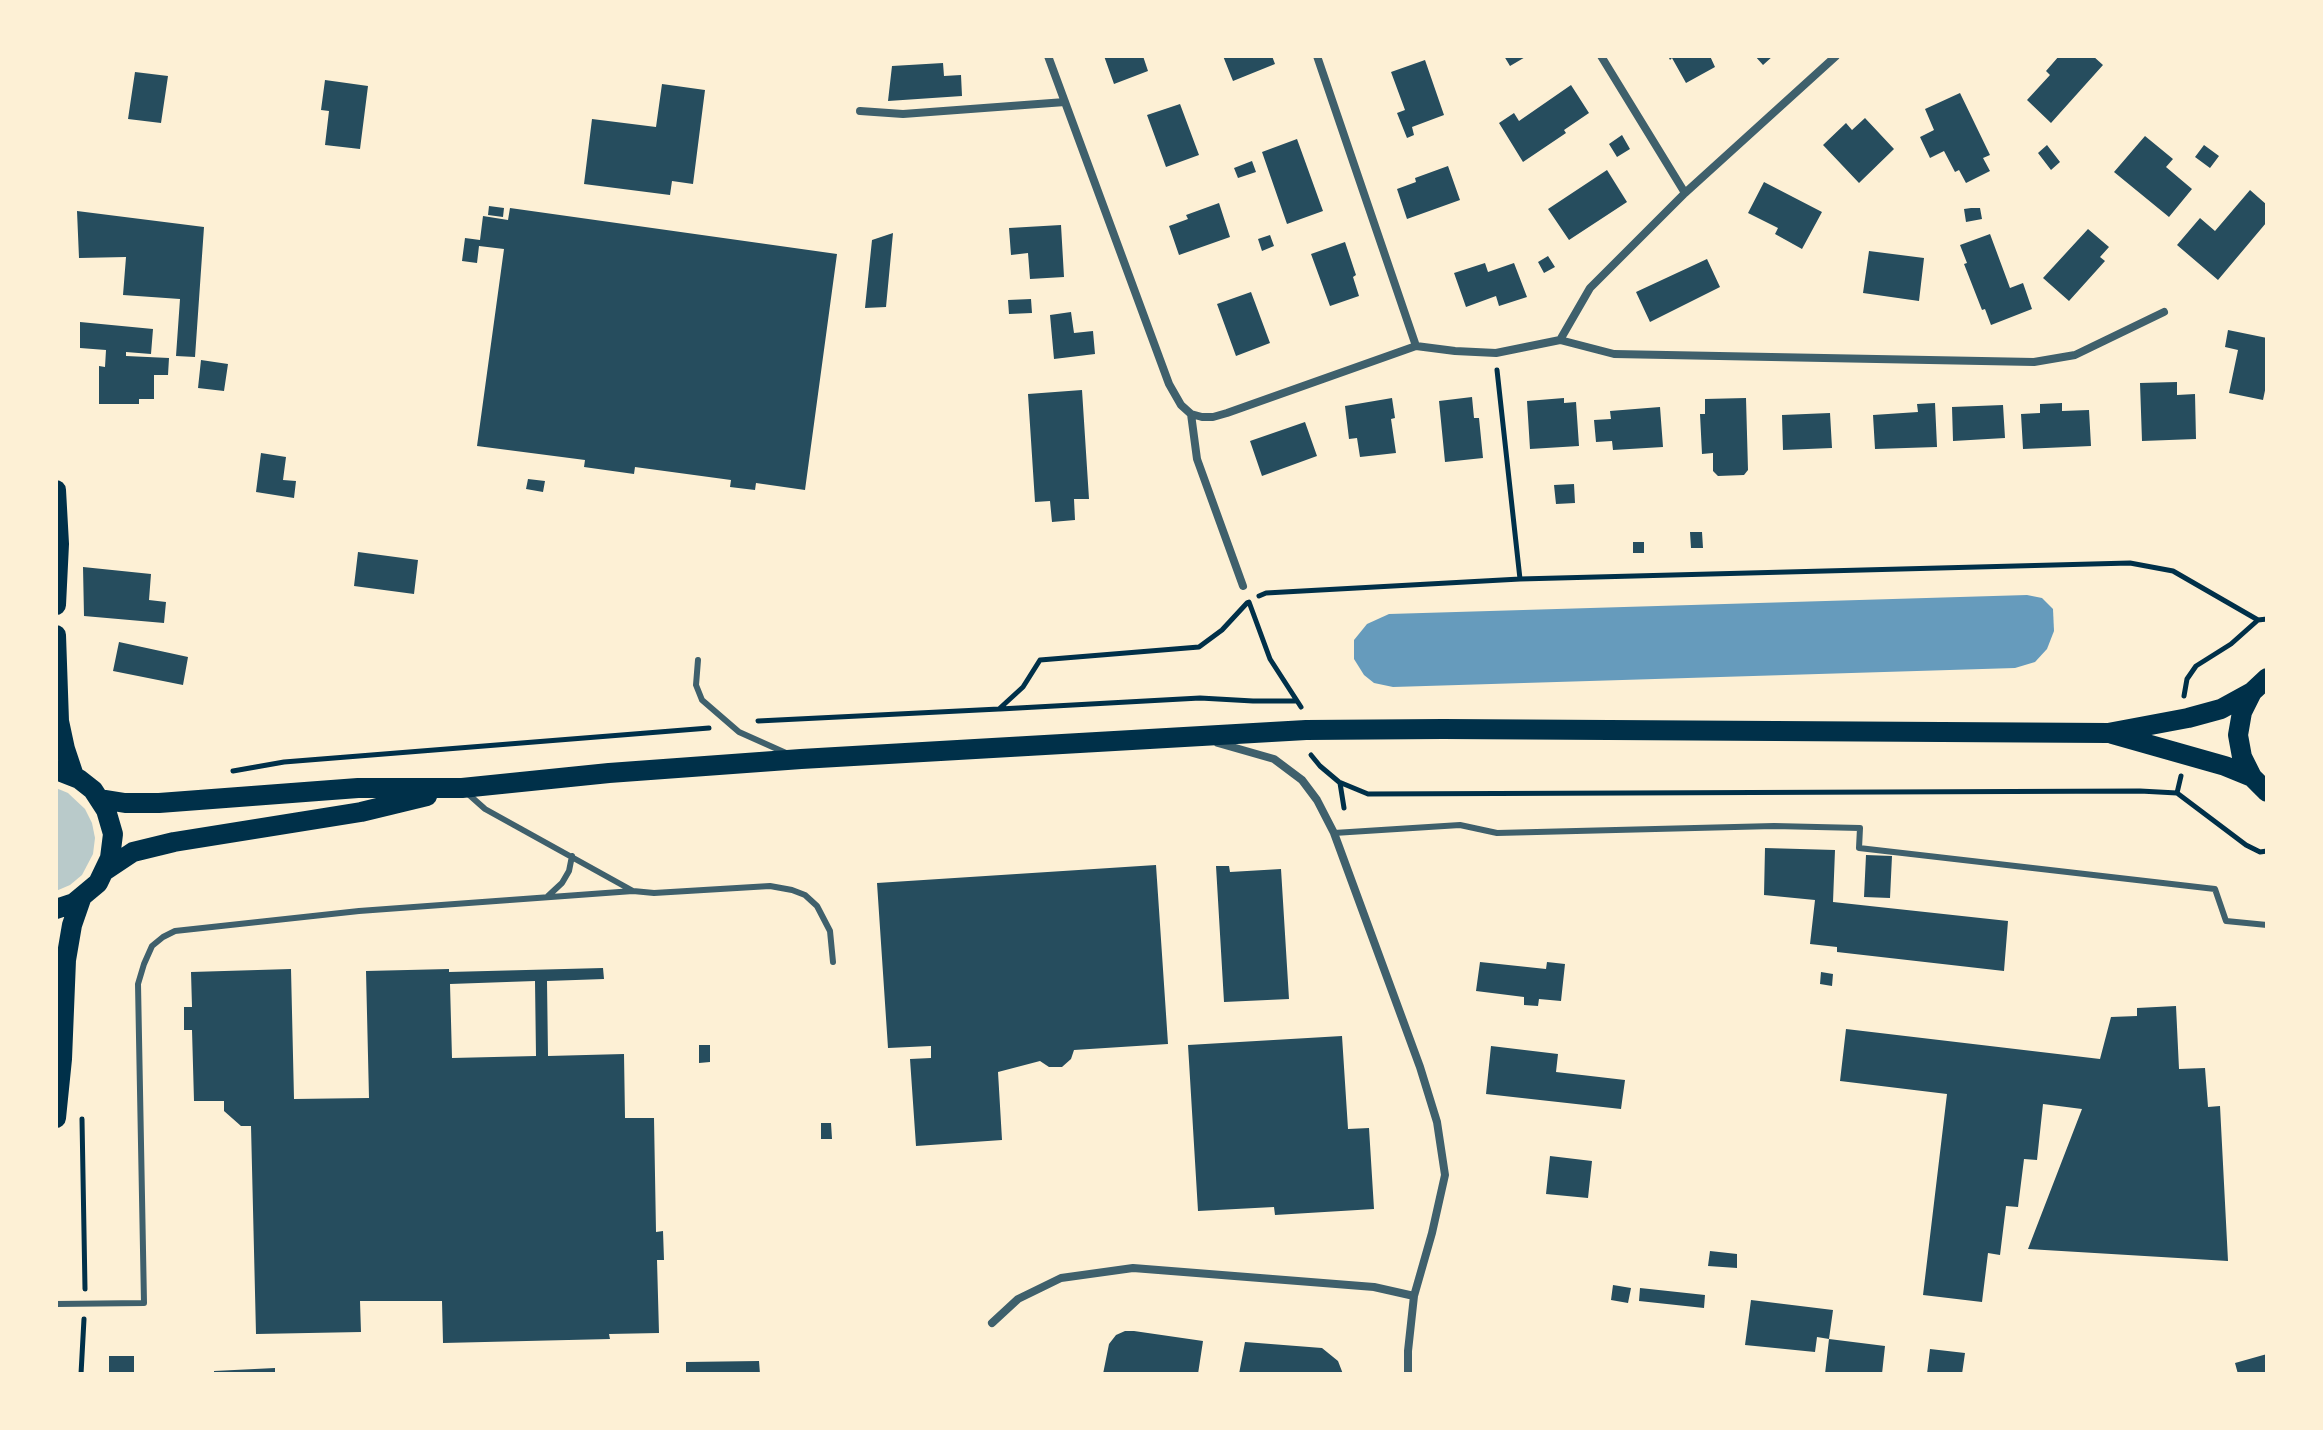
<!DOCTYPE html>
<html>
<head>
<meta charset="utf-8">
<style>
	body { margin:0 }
	#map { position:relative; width:2323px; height:1430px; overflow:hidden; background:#fdf0d5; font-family:Ubuntu,sans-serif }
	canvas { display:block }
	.frame { position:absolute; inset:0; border:58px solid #fdf0d5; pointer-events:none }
</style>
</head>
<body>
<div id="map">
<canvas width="2323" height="1430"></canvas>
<div class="frame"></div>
</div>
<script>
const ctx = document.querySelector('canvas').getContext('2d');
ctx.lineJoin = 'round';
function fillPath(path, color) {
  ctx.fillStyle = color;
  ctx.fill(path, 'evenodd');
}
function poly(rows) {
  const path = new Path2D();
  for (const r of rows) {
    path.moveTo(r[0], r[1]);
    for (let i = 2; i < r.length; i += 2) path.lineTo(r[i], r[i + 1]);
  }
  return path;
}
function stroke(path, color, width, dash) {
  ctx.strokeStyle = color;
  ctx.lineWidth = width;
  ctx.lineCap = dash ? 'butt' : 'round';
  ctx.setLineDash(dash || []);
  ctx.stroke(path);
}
const green = poly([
	[56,788,68,793,85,809,92,823,95,838,93,854,82,875,70,885,56,891]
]);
const water = poly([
	[2027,595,2042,598,2053,609,2054,631,2047,649,2035,662,2015,668,1393,687,1374,683,1364,675,1354,659,1354,640,1367,624,1389,614]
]);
const building = poly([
	[1104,56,1143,56,1148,71,1114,84],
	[1223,56,1272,56,1275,64,1233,81],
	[1504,56,1527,56,1510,66],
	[1668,56,1710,56,1715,67,1686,83,1672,58,1670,60],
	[1755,56,1773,56,1763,65],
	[2059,56,2093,56,2103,65,2051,123,2027,100,2050,75,2046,71],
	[1425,60,1444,115,1412,127,1414,135,1407,138,1397,113,1405,110,1391,72],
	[943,63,944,76,961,75,962,96,888,101,892,66],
	[135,72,168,76,161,123,128,119],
	[325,80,368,86,360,149,325,145,329,111,321,110],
	[662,84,705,90,693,184,672,181,670,195,584,184,592,119,656,127],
	[1571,85,1589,113,1564,130,1566,133,1523,162,1499,123,1514,113,1519,121],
	[1960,93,1990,155,1983,158,1990,171,1966,183,1959,170,1955,172,1944,151,1930,158,1920,137,1934,130,1925,109],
	[1180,104,1199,155,1166,167,1147,115],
	[1865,118,1894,149,1859,183,1823,145,1846,123,1852,130],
	[1622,135,1630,149,1617,157,1609,144],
	[2145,136,2173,159,2166,167,2192,189,2169,217,2114,172],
	[1297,139,1323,211,1287,224,1262,152],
	[2047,145,2060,162,2051,170,2038,153],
	[2204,145,2219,156,2210,168,2195,157],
	[1252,161,1256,172,1238,178,1234,168],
	[1448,166,1460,200,1407,219,1397,189,1416,182,1415,178],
	[1607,170,1627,202,1569,240,1548,209],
	[1764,182,1822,212,1802,249,1775,234,1778,228,1748,213],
	[2250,190,2267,205,2266,223,2218,280,2177,245,2200,218,2215,231],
	[1219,203,1230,237,1179,255,1169,226,1188,219,1186,215],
	[489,206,504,208,503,217,488,215],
	[510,208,837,254,805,490,756,483,755,490,730,487,731,480,635,467,634,474,584,467,585,460,477,446,504,249,479,246,477,263,462,261,465,238,480,240,483,216,508,220],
	[1971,208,1980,208,1982,219,1966,222,1964,209],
	[77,211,204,227,195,357,176,356,180,299,123,295,126,257,79,258],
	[1061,225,1064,277,1030,279,1028,253,1011,255,1009,228],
	[2088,229,2109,247,2100,257,2105,261,2069,301,2043,278],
	[893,233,886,307,865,308,872,240],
	[1990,234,2010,288,2023,283,2032,309,1991,325,1985,309,1982,310,1964,264,1967,263,1960,245],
	[1270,235,1274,246,1262,251,1258,239],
	[1345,242,1356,275,1353,277,1359,296,1330,306,1311,254],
	[1869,251,1924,258,1919,301,1863,293],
	[1548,256,1555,267,1544,273,1538,262],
	[1707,259,1720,287,1650,322,1636,292],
	[1485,263,1488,272,1514,263,1527,297,1499,306,1496,296,1466,307,1454,273],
	[1251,292,1270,343,1236,356,1217,304],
	[1031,299,1032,313,1009,314,1008,300],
	[1071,312,1074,333,1093,331,1095,354,1054,359,1050,315],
	[80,322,153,329,151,354,126,352,126,356,169,358,168,375,154,375,154,399,139,399,139,404,99,404,99,366,105,367,106,350,80,348],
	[2228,330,2267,338,2267,381,2263,400,2229,393,2238,350,2225,347],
	[201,360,228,364,224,391,198,388],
	[2177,382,2177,395,2195,394,2196,439,2142,441,2140,383],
	[1082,390,1089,499,1074,499,1075,520,1052,522,1050,501,1035,502,1028,394],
	[1472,397,1474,418,1479,418,1483,458,1445,462,1439,401],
	[1392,398,1395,418,1391,419,1396,453,1360,457,1357,438,1349,439,1345,406],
	[1564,398,1564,403,1576,402,1579,446,1530,449,1527,401],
	[1746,398,1748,470,1744,475,1718,476,1713,471,1713,453,1702,454,1700,414,1705,414,1705,399],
	[1935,403,1937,447,1875,449,1873,415,1918,412,1917,404],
	[2062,403,2062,411,2089,410,2091,446,2023,449,2021,414,2040,413,2040,404],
	[2003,405,2005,438,1953,441,1952,407],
	[1660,407,1663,447,1613,450,1612,441,1596,442,1594,420,1611,419,1610,411],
	[1830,413,1832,448,1783,450,1782,415],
	[1305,422,1317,456,1262,476,1250,441],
	[261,453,286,457,283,480,296,481,294,498,256,492],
	[528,479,545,481,543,492,526,489],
	[1574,484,1575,503,1556,504,1554,485],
	[1690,532,1702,532,1703,548,1691,548],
	[1633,542,1644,542,1644,553,1633,553],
	[358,552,418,560,414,594,354,586],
	[83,567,151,574,149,600,166,602,164,623,84,616],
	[119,642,188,657,183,685,113,671],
	[1765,848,1835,850,1833,902,2008,921,2004,971,1837,952,1837,947,1810,944,1815,900,1764,895],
	[1866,855,1892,856,1890,898,1864,897],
	[1156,865,1168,1044,1074,1050,1071,1059,1062,1067,1049,1067,1040,1061,998,1072,1002,1140,916,1146,910,1059,931,1058,931,1046,888,1048,877,883],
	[1216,866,1229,866,1230,872,1281,869,1289,999,1224,1002],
	[1480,962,1546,969,1547,962,1565,964,1561,1001,1539,999,1538,1006,1524,1005,1524,997,1476,991],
	[603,968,604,979,547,981,548,1056,624,1054,625,1118,654,1118,656,1232,663,1231,664,1260,657,1260,659,1333,609,1334,610,1339,443,1343,442,1301,360,1301,361,1332,256,1334,251,1126,241,1126,224,1111,224,1101,194,1101,192,1030,184,1030,184,1007,192,1007,191,972,291,969,294,1099,369,1098,366,971,449,969,449,972],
	[535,981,536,1056,452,1058,450,984],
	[1821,972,1833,974,1832,986,1820,984],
	[2176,1006,2179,1069,2205,1068,2208,1107,2220,1106,2228,1261,2028,1249,2082,1109,2043,1104,2037,1160,2024,1159,2018,1207,2006,1206,2000,1255,1988,1253,1982,1302,1923,1295,1947,1094,1840,1081,1846,1029,2100,1059,2111,1017,2137,1016,2137,1008],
	[1342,1036,1348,1129,1369,1128,1374,1209,1275,1215,1274,1207,1198,1211,1188,1045],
	[699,1045,710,1045,710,1062,699,1063],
	[1491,1046,1558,1054,1556,1072,1625,1080,1621,1109,1486,1094],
	[821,1123,831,1123,832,1139,821,1139],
	[1550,1156,1592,1161,1588,1198,1546,1194],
	[1710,1251,1737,1254,1737,1268,1708,1266],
	[1613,1285,1631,1288,1628,1303,1611,1300],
	[1640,1288,1705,1295,1704,1308,1639,1301],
	[1751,1300,1833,1310,1829,1339,1817,1337,1815,1352,1745,1345],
	[1125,1331,1134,1331,1203,1341,1198,1374,1103,1374,1109,1344,1116,1335],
	[1829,1339,1885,1346,1882,1374,1825,1374],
	[1245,1342,1322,1348,1338,1361,1343,1374,1239,1374],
	[1930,1349,1965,1353,1962,1374,1927,1374],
	[2267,1354,2267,1374,2238,1374,2235,1363],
	[109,1356,134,1356,134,1373,109,1374],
	[759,1361,760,1374,686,1374,686,1362],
	[275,1368,275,1374,214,1374,214,1371]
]);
const path = poly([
	[1497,370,1520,579],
	[1259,596,1266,593,1520,579,2130,563,2173,571,2258,620],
	[1249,602,1270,659,1301,707],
	[2184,696,2187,679,2196,666,2231,644,2258,620,2267,619],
	[1000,709,1200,698,1253,701,1297,701],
	[758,721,999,709,1023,687,1040,660,1199,647,1222,630,1247,603],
	[1311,755,1320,766,1339,782,1368,794,2140,791,2177,793],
	[233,771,284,762,709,728],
	[2181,776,2177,793,2246,845,2260,852,2267,851],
	[1340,783,1344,808],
	[82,1119,85,1289],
	[81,1374,84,1319]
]);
const service = poly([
	[698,660,696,685,702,700,739,732,786,753],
	[467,793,485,809,633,891,654,893,770,886,792,890,805,895,817,906,830,931,833,962],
	[1334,833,1460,825,1497,833,1774,826,1860,828,1859,848,2215,889,2226,921,2267,925],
	[548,896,562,883,569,871,572,856],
	[56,1304,144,1303,138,984,144,964,152,946,163,937,175,931,359,911,633,891]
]);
const minor = poly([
	[1048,56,1169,384,1181,405,1191,414,1197,459,1243,586],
	[1317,56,1416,346],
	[1601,56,1685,193],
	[860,111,903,114,1065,102],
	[1560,340,1590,288,1685,193,1836,56],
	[1191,414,1202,417,1213,417,1227,413,1416,346,1455,351,1496,353,1560,340,1614,354,2034,362,2075,355,2164,312],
	[1218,743,1274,759,1302,780,1317,800,1334,833,1420,1067,1437,1122,1445,1175,1432,1233,1414,1296,1408,1351,1408,1374],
	[992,1323,1018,1299,1061,1278,1133,1268,1374,1287,1414,1296]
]);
const primary = poly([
	[56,490,59,544,56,605],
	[56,635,59,721,65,749,74,776],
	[2267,678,2252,692,2242,712,2238,735,2242,757,2252,777,2267,792],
	[2112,734,2225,766,2252,777],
	[56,770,79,779,93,790,106,810,113,834,110,858,98,883,74,903,56,909],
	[100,799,125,803,159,803,358,788,462,788,609,773,801,759,1306,730,1443,729,2108,733,2188,718,2221,709,2252,692],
	[106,870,133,852,174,842,361,812,427,796],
	[56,1118,62,1059,66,960,72,925,81,899]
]);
fillPath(green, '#b9caca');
fillPath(water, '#669bbc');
fillPath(building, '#264d5e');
stroke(path, '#003049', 5);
stroke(service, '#3f606c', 6);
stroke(minor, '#3f606c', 8);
stroke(primary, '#003049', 20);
</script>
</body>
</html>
